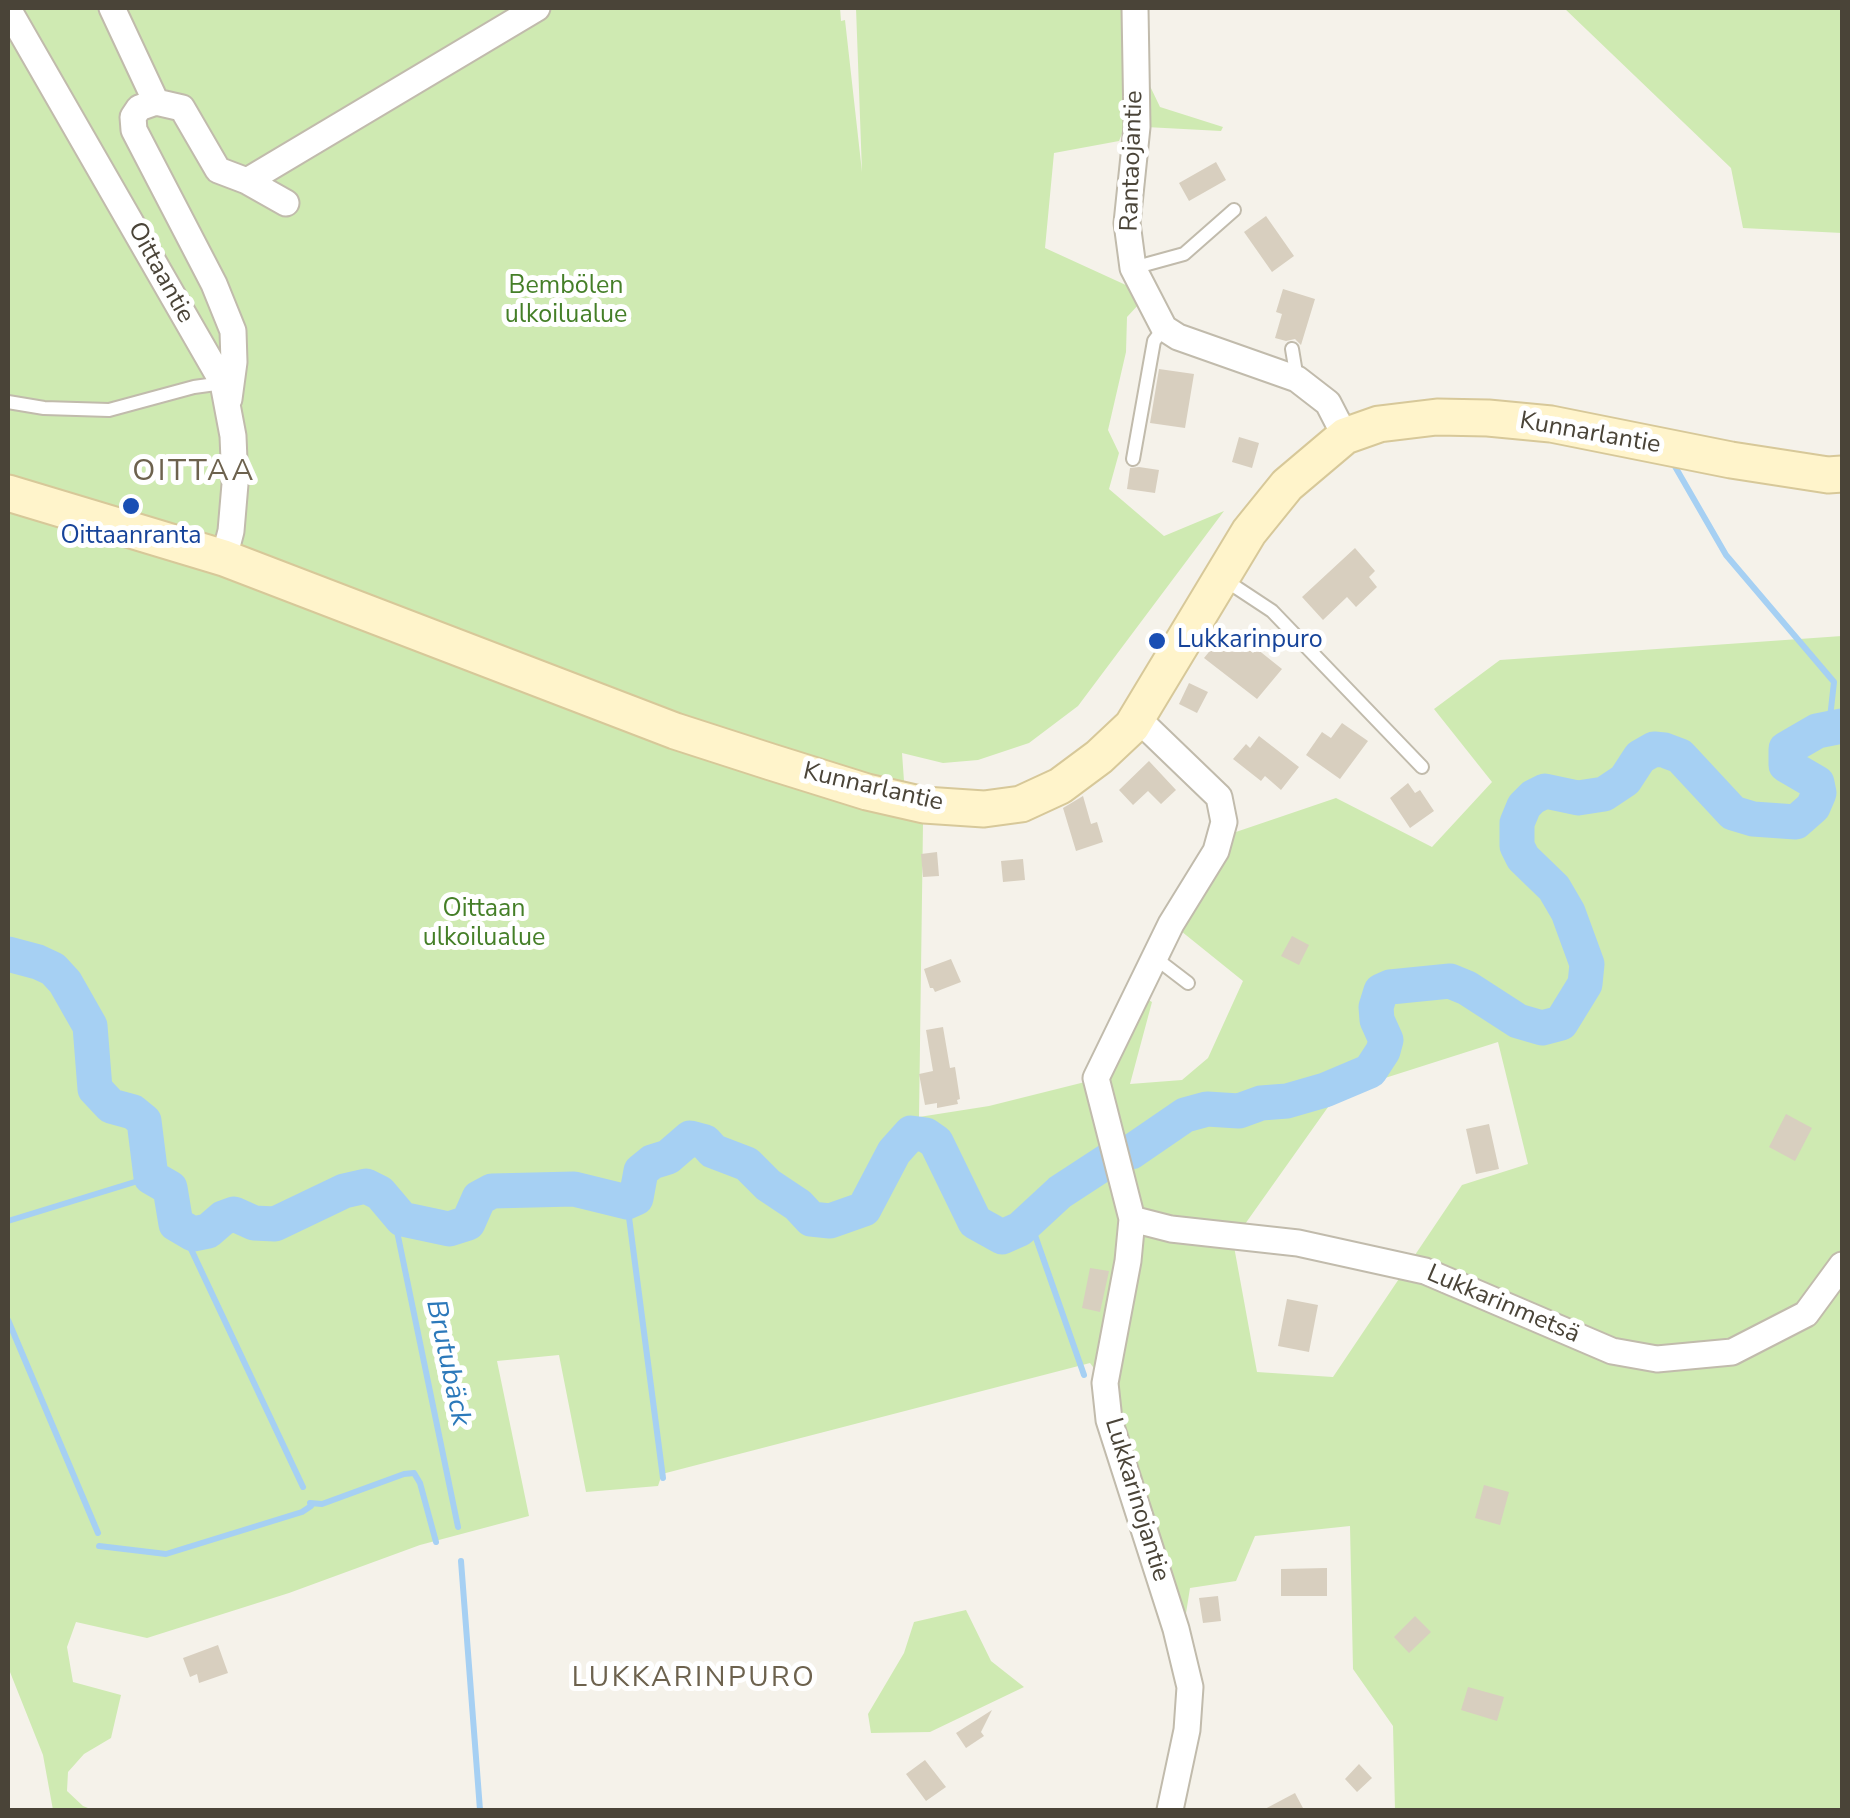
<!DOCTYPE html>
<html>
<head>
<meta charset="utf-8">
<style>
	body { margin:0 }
	#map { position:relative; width:1850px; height:1818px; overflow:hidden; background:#f5f2ea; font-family:"Nunito Sans",sans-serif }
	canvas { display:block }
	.frame { position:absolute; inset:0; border:10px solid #4a4438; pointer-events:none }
</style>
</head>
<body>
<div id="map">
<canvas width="1850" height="1818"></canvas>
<div class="frame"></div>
</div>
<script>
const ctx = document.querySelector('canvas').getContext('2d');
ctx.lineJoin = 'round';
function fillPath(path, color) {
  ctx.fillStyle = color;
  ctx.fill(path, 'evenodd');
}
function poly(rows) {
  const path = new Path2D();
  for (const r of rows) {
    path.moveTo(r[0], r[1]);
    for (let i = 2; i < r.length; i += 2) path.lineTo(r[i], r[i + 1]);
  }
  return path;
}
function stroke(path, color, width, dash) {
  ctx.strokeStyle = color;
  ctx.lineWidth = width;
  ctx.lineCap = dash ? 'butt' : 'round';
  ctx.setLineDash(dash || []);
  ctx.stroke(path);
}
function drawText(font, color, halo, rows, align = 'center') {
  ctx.font = font + ' "Nunito Sans",sans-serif';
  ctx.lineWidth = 10;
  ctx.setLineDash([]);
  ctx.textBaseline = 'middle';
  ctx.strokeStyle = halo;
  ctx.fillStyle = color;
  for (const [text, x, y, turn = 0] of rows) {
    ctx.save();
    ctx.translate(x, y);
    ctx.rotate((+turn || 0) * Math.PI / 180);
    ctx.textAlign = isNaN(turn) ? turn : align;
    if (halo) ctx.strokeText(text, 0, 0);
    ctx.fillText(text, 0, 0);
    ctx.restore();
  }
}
const green = poly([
	[8,8,840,8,841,21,845,20,862,172,856,8,1126,8,1123,64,1126,124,1119,141,1054,153,1045,248,1128,286,1140,303,1127,317,1126,352,1108,430,1119,453,1109,489,1164,536,1224,511,1078,706,1029,743,978,760,943,763,902,753,904,781,923,823,919,1117,989,1106,1085,1082,1140,995,1152,1002,1130,1084,1182,1080,1208,1058,1243,981,1176,927,1230,834,1336,798,1432,847,1492,782,1434,709,1500,660,1842,636,1842,1810,1395,1810,1393,1726,1353,1669,1350,1526,1255,1536,1236,1581,1190,1588,1184,1626,1105,1383,1090,1363,662,1474,658,1486,586,1492,559,1355,497,1361,529,1516,420,1545,289,1593,147,1638,76,1622,67,1647,73,1682,121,1695,111,1738,84,1754,68,1772,67,1791,83,1806,93,1810,53,1810,43,1755,8,1667],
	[1498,1042,1528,1164,1462,1185,1333,1377,1257,1372,1233,1241,1338,1093],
	[1143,8,1149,8,1149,84,1160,107,1223,127,1221,131,1146,127],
	[1564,8,1842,8,1842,233,1743,228,1731,168],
	[966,1610,991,1661,1024,1687,930,1732,871,1733,868,1714,904,1653,914,1622]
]);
const stream = poly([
	[1673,463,1726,555,1834,682,1829,727],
	[627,1202,663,1478],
	[392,1207,458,1527],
	[8,1221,151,1177],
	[1030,1221,1084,1375],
	[182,1230,303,1487],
	[8,1320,98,1533],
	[310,1503,322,1504,404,1474,414,1473,420,1483,436,1542],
	[99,1546,166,1554,302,1512,311,1506],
	[461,1561,480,1810]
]);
const river = poly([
	[8,954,38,962,53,969,65,982,90,1026,95,1089,111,1106,133,1112,144,1121,151,1177,170,1188,176,1224,193,1234,208,1231,223,1218,234,1214,254,1223,275,1224,344,1191,366,1186,380,1193,402,1219,449,1229,468,1223,479,1198,492,1191,574,1189,627,1202,636,1198,641,1171,652,1162,668,1157,690,1138,705,1142,713,1151,747,1164,768,1185,798,1205,811,1219,830,1221,864,1209,894,1152,911,1133,926,1135,936,1142,975,1222,1002,1237,1020,1229,1060,1192,1109,1160],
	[1131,1152,1185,1115,1207,1109,1239,1111,1261,1103,1287,1101,1325,1090,1370,1071,1383,1051,1386,1040,1377,1020,1376,1007,1381,991,1390,987,1450,981,1467,988,1518,1021,1542,1028,1561,1023,1585,984,1587,964,1568,912,1554,888,1523,858,1517,846,1517,823,1524,806,1533,797,1545,791,1578,798,1604,794,1625,780,1640,757,1654,749,1664,750,1680,756,1733,813,1753,819,1796,822,1813,807,1819,793,1817,783,1786,765,1786,749,1817,731,1842,726]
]);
const building = poly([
	[1216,162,1226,180,1189,201,1179,183],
	[1266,216,1294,256,1272,272,1244,232],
	[1283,289,1315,299,1301,345,1295,339,1286,341,1275,338,1282,314,1276,312],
	[1159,369,1194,374,1185,428,1150,423],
	[1239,437,1259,443,1252,468,1232,462],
	[1139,467,1159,470,1155,493,1127,489,1130,468],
	[1355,548,1375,571,1369,577,1377,587,1356,607,1347,597,1323,620,1302,597],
	[1226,631,1253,653,1257,649,1282,669,1257,699,1204,658],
	[1189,683,1208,692,1197,713,1179,704],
	[1342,723,1368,741,1340,779,1306,755,1322,732,1331,738],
	[1259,736,1299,767,1281,790,1265,776,1261,781,1233,759,1246,744,1250,748],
	[1149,761,1176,790,1161,804,1148,791,1133,805,1119,790],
	[1408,783,1415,793,1420,790,1434,811,1410,828,1390,798],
	[1083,796,1091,824,1097,822,1103,842,1076,851,1063,808],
	[937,852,939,876,923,877,921,854],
	[1023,859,1025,880,1003,882,1001,861],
	[1292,936,1309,945,1299,965,1281,956],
	[951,959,961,982,935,992,933,988,930,988,924,969],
	[943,1027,950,1068,955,1067,960,1099,957,1100,958,1104,937,1108,937,1103,925,1105,919,1074,933,1071,926,1030],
	[1786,1114,1812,1128,1795,1161,1769,1147],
	[1489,1124,1499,1169,1476,1174,1466,1129],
	[1090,1268,1109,1271,1100,1312,1082,1308],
	[1287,1299,1318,1305,1309,1352,1278,1346],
	[1484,1485,1509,1492,1500,1525,1475,1518],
	[1327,1568,1327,1596,1281,1596,1281,1569],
	[1218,1596,1221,1621,1203,1623,1199,1598],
	[1415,1616,1431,1632,1409,1653,1394,1637],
	[218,1645,228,1673,199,1683,197,1674,190,1677,183,1658],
	[1468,1687,1504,1697,1497,1721,1461,1710],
	[992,1710,981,1732,984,1736,966,1748,956,1733],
	[925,1760,946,1787,926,1801,906,1774],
	[1359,1764,1372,1778,1357,1792,1345,1779],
	[1295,1793,1304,1810,1263,1810]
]);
const service = poly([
	[1133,268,1184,254,1234,210],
	[1292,349,1297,379],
	[8,402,44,408,109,410,194,387,223,383],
	[1133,459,1154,341,1164,328],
	[1222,578,1272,611,1422,767],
	[1154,957,1188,983]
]);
const minor = poly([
	[112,8,156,102],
	[1135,8,1137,127,1127,223,1133,268,1164,328,1178,337,1297,379,1328,403,1345,436],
	[8,9,223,383,233,436,235,484,231,531,224,558],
	[247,181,537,8],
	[229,399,234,362,233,331,214,284,134,130,133,117,139,108,156,102,182,108,218,170,247,181,286,203],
	[1137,718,1219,797,1224,822,1216,851,1171,924,1096,1078,1132,1219,1128,1261,1105,1383,1109,1420,1176,1629,1190,1687,1187,1730,1170,1810],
	[1132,1219,1171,1229,1298,1243,1425,1271,1612,1351,1657,1359,1732,1352,1806,1314,1842,1265]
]);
const secondary = poly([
	[8,493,224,558,675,731,771,762,867,792,924,805,984,809,1021,804,1060,786,1099,757,1132,726,1249,532,1287,485,1345,436,1379,424,1437,417,1488,418,1551,424,1731,460,1828,475,1842,474]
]);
const markers = [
	[131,506,10,"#1a4fb4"],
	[1157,641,10,"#1a4fb4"]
];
const streetNames = [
	["Rantaojantie",1133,161,-88],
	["Oittaantie",160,273,61],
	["Kunnarlantie",1590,434,10],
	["Kunnarlantie",873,788,13],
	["Lukkarinmetsä",1503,1305,23],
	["Lukkarinojantie",1136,1500,73]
];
const parkNames = [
	["Bembölen",566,287],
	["ulkoilualue",566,316],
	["Oittaan",484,910],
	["ulkoilualue",484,939]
];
const transitNames = [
	["Oittaanranta",131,537],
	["Lukkarinpuro",1177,641,"left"]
];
const waterNames = [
	["Brutubäck",447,1363,78]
];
const neighbourhoodNames = [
	["LUKKARINPURO",694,1679]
];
const quarterNames = [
	["OITTAA",194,473]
];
fillPath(green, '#cfeab2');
stroke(stream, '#a6d0f3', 6);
stroke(river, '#a6d0f3', 35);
fillPath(building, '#d8cfbf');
stroke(service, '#c1bbac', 16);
stroke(minor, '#c1bbac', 29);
stroke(secondary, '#d7c899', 39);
stroke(service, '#fff', 12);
stroke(minor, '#fff', 25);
stroke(secondary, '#fff4cb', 35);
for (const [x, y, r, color] of markers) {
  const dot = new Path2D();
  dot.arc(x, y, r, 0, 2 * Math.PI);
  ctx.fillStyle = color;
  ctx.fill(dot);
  stroke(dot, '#fff', 4);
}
drawText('25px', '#4a4438', '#fff', streetNames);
drawText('25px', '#457f28', '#fff', parkNames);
drawText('25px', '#164399', '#fff', transitNames);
drawText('italic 28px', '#2c79ba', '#fff', waterNames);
ctx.letterSpacing = '2.5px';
drawText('28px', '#6d624e', '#fff', neighbourhoodNames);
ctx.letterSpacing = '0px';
ctx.letterSpacing = '2.5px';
drawText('30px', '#6d624e', '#fff', quarterNames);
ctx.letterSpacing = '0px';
</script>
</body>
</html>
